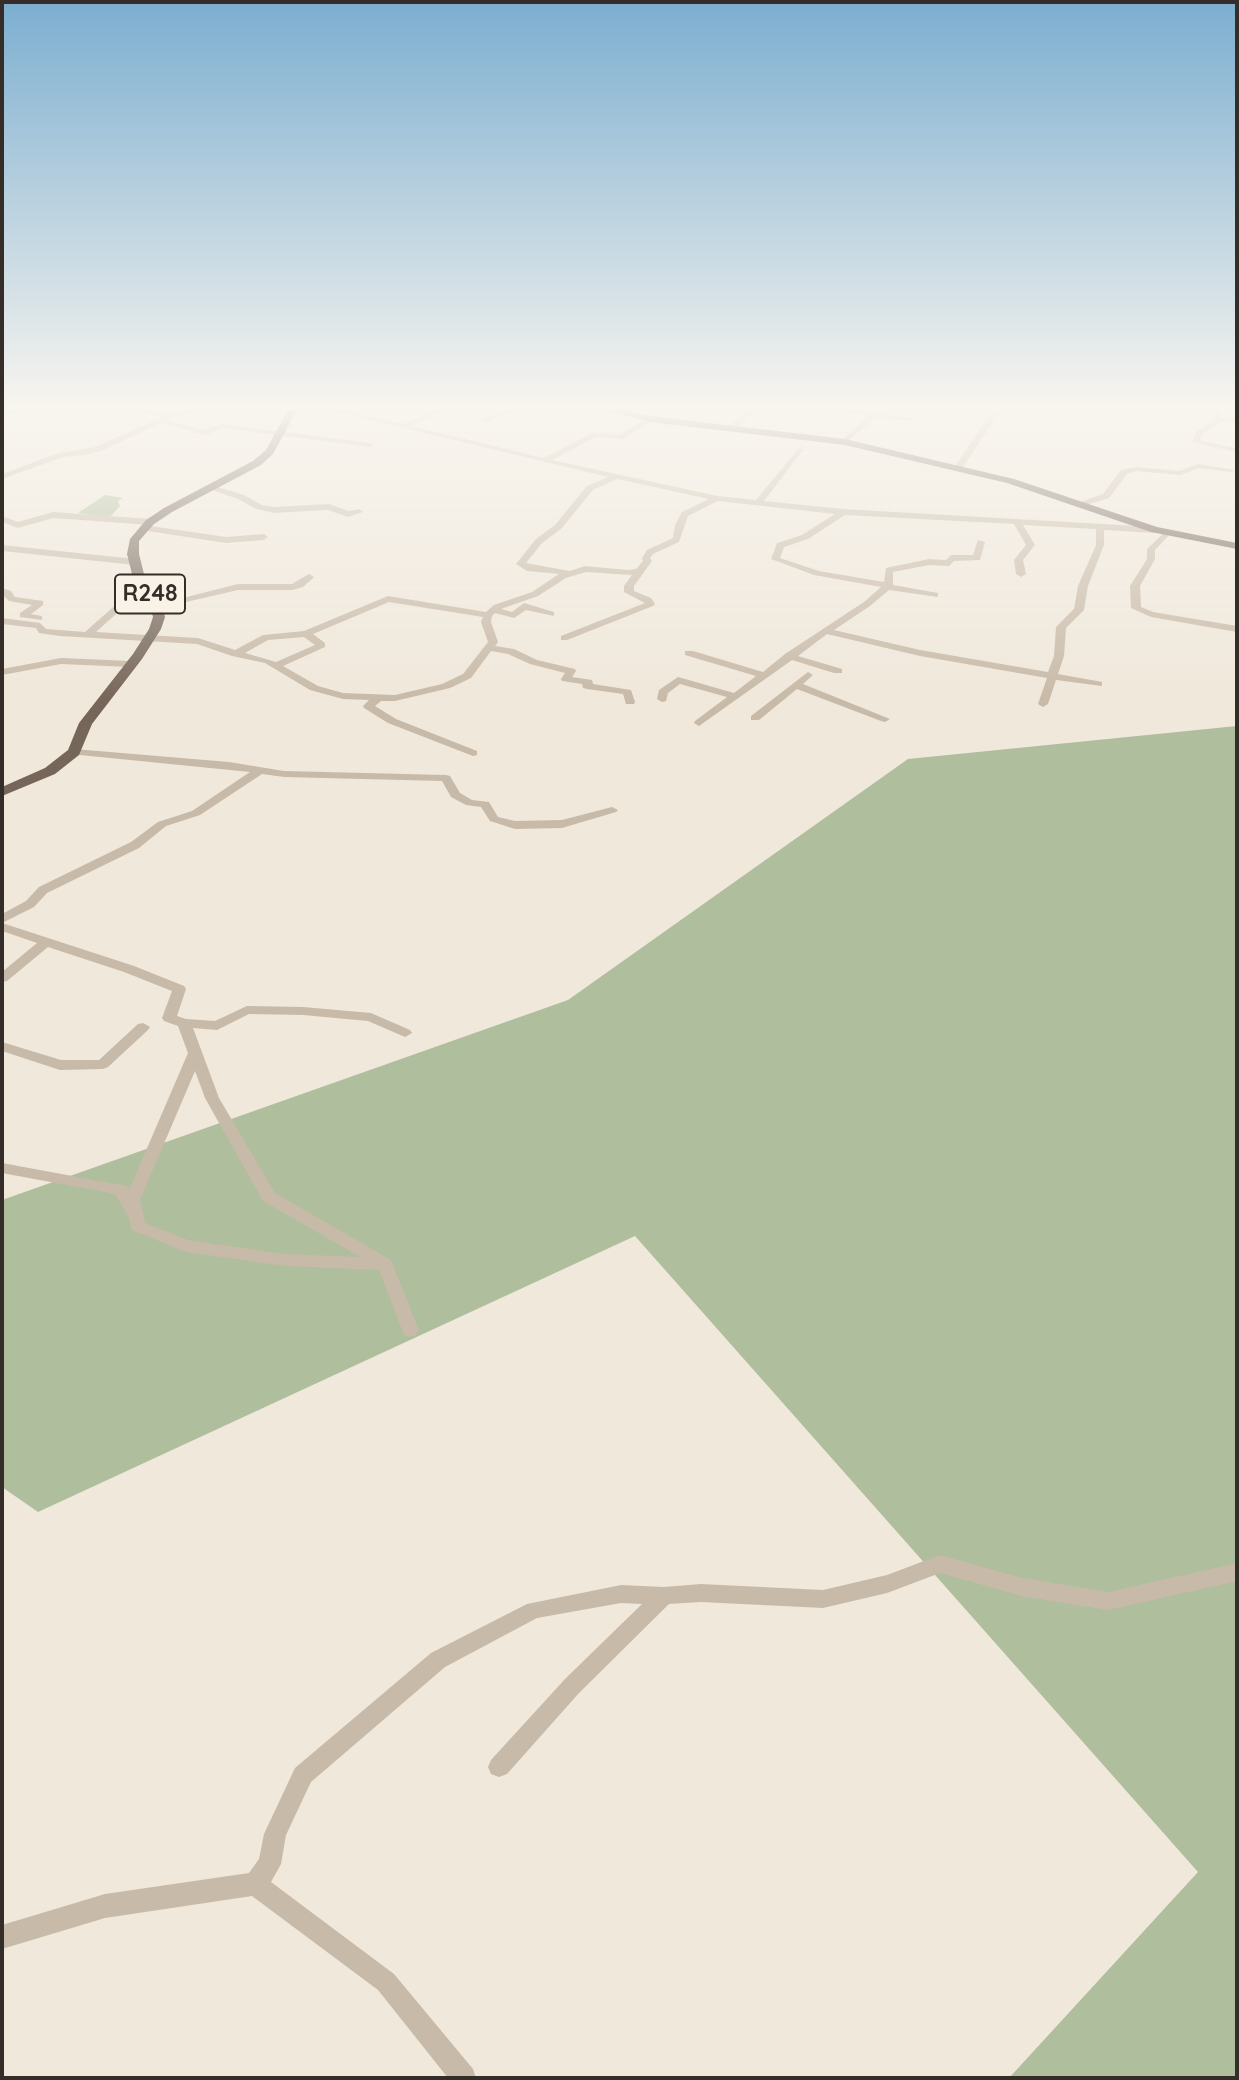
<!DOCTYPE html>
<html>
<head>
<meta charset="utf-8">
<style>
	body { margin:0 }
	#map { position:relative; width:1239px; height:2080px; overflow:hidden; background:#f0e8db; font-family:Quicksand,sans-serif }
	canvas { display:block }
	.frame { position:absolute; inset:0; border:4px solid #352d28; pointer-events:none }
</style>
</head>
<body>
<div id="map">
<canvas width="1239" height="2080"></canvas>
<div class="frame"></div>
</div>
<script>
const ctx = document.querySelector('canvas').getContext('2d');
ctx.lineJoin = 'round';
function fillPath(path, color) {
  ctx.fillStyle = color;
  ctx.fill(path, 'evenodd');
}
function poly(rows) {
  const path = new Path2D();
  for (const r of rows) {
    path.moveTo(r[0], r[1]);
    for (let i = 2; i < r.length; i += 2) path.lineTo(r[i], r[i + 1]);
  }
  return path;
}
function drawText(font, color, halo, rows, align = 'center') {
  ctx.font = font + ' Quicksand,sans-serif';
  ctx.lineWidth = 6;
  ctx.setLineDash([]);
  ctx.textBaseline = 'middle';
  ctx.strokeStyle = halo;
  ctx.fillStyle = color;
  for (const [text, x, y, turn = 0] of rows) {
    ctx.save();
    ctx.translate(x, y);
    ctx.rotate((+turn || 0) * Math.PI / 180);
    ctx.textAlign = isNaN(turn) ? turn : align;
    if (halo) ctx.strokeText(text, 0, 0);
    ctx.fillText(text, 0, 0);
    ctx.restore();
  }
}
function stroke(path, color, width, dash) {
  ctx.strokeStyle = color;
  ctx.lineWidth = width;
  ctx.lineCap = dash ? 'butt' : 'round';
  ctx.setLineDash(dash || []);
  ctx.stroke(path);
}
const green = poly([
	[105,495,123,498,118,501,120,506,109,518,78,513],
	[1237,726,1237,2078,1009,2078,1198,1872,635,1236,38,1512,2,1487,2,1200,568,1000,908,759]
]);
const minor = poly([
	[8,410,17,410,2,418,2,413,8,410],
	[134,410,170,414,198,410,167,420,204,430,222,424,370,443,374,445,370,447,223,428,205,435,161,423,101,451,85,455,63,457,2,479,2,474,59,453,95,447,162,417,134,410],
	[329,410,341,410,403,424,435,410,444,410,411,426,544,458,592,433,619,435,650,417,653,417,653,421,623,439,596,437,552,460,717,496,756,500,799,448,803,450,764,501,843,509,1155,527,1159,530,1155,533,1104,530,1104,545,1088,586,1084,610,1066,628,1064,656,1058,674,1102,682,1102,686,1056,680,1048,704,1043,707,1038,704,1047,678,920,656,827,634,798,656,842,669,842,673,834,673,792,660,699,726,694,723,695,721,727,697,680,684,668,693,666,701,662,702,657,699,659,690,678,677,734,693,756,676,685,655,685,651,693,651,763,672,785,654,864,602,881,587,814,575,771,559,777,543,802,535,835,514,718,501,688,516,679,542,653,554,650,558,652,561,634,586,634,591,651,598,655,604,653,606,567,640,561,640,561,636,645,603,624,592,624,586,632,575,586,572,566,578,538,596,501,609,512,612,524,603,554,612,554,616,526,610,514,618,495,613,492,616,491,622,498,642,495,646,514,649,537,660,575,669,576,671,572,677,592,680,593,684,631,690,635,702,634,704,626,704,623,694,587,689,583,688,582,684,562,681,561,679,565,673,530,664,508,654,491,651,471,678,450,688,395,701,381,701,375,706,396,719,477,751,477,755,473,756,388,723,364,708,363,706,369,700,343,699,310,690,265,663,232,656,197,644,60,636,39,633,36,628,2,624,2,618,40,623,46,629,85,632,120,601,146,585,149,586,149,590,126,605,96,632,198,638,235,650,263,635,304,631,388,596,486,612,494,605,532,592,559,574,527,571,516,564,536,539,555,525,587,486,608,477,329,410],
	[617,479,709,499,682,512,675,525,673,538,647,550,642,558,643,561,636,569,628,570,585,566,570,571,526,563,542,543,561,529,593,490,617,479],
	[845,515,1014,524,1026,545,1014,560,1016,574,1021,577,1026,574,1023,560,1035,545,1023,525,1096,529,1096,545,1078,586,1074,609,1056,627,1054,656,1048,672,920,650,834,630,870,606,889,590,938,597,938,593,893,585,893,572,929,565,949,566,954,561,980,560,985,542,978,540,973,555,951,555,946,560,929,559,886,568,884,582,819,571,780,558,784,547,808,539,845,515],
	[389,602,483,617,481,622,488,642,463,674,442,684,395,695,343,693,318,686,283,666,325,647,325,643,313,634,389,602],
	[304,637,315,645,276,662,245,653,268,640,304,637],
	[503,410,513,410,488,423,481,421,503,410],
	[748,410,756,410,735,429,729,429,729,425,748,410],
	[834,410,855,410,917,419,913,421,875,417,845,444,842,444,842,440,867,416,834,410],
	[993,410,1001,410,961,470,955,470,954,468,993,410],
	[1209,410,1222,410,1221,417,1237,419,1237,423,1221,422,1202,435,1200,441,1237,448,1237,452,1192,442,1196,432,1213,421,1214,412,1209,410],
	[1198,464,1235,470,1231,472,1199,468,1180,475,1136,471,1127,474,1109,498,1082,506,1078,503,1103,494,1121,470,1136,467,1179,471,1198,464],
	[212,485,244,495,262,505,274,507,329,504,349,511,359,509,363,512,348,517,328,510,274,513,256,509,238,499,209,489,208,487,212,485],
	[53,512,150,519,154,522,150,525,53,518,18,528,2,522,2,516,18,522,53,512],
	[144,525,226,537,264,534,268,537,264,540,226,543,141,530,141,526,144,525],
	[1168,529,1172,532,1155,550,1155,559,1140,586,1141,607,1153,612,1237,626,1237,632,1151,617,1131,608,1130,586,1147,559,1147,549,1168,529],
	[2,545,135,559,139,562,135,565,2,551,2,545],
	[309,574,314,577,312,579,303,587,292,590,238,590,156,609,151,606,238,584,292,584,309,574],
	[2,588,11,591,15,597,43,601,43,605,31,614,42,616,42,620,20,617,20,613,32,605,9,601,2,594,2,588],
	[61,658,131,661,136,664,131,667,61,664,2,675,2,669,61,658],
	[808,672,813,675,803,684,890,719,885,722,881,721,797,689,759,720,751,720,751,716,808,672],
	[74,749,229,762,284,771,446,775,450,776,460,793,472,800,489,802,498,817,515,821,562,820,612,807,618,810,616,812,562,828,515,829,490,821,481,807,466,805,451,797,442,781,284,777,262,774,200,815,166,826,139,848,47,893,34,907,2,923,2,914,26,901,39,887,131,842,158,822,192,811,250,772,70,754,69,752,74,749],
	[2,923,134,966,184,986,186,989,177,1016,186,1019,215,1021,247,1006,303,1007,371,1013,410,1030,412,1033,405,1037,368,1021,303,1015,249,1014,217,1030,193,1028,219,1098,275,1193,391,1260,419,1330,416,1335,410,1337,404,1335,379,1270,285,1266,186,1252,132,1230,128,1216,115,1194,2,1173,2,1163,121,1185,127,1186,129,1190,188,1053,178,1026,164,1021,162,1018,172,991,124,972,48,947,7,981,2,982,2,972,37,943,2,931,2,923],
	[195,1071,205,1098,263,1201,360,1257,285,1254,188,1240,145,1223,140,1200,195,1071],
	[143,1023,150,1027,148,1030,108,1067,103,1069,60,1070,2,1051,2,1042,61,1060,99,1060,138,1024,143,1023],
	[940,1555,1022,1578,1108,1592,1237,1563,1237,1581,1108,1610,1022,1596,940,1573,887,1593,823,1608,701,1602,669,1604,579,1693,507,1774,499,1777,491,1774,488,1767,491,1760,565,1679,642,1604,621,1603,537,1618,445,1667,311,1782,286,1835,281,1864,271,1882,394,1974,473,2069,476,2078,448,2078,378,1990,252,1896,105,1918,2,1949,2,1925,105,1894,249,1873,259,1859,264,1834,295,1768,431,1653,527,1604,621,1585,664,1587,701,1584,823,1590,887,1575,940,1555]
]);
const major = poly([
	[288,410,297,410,273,454,261,465,172,512,154,524,139,541,139,554,144,574,162,606,165,617,161,629,142,659,92,724,79,755,55,774,2,796,2,787,45,768,68,750,79,723,133,654,149,629,153,617,150,606,132,574,127,554,130,539,146,520,164,508,253,461,266,450,288,410],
	[605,410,621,410,650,416,845,439,1014,479,1157,527,1237,543,1237,549,1151,532,1007,483,845,445,650,422,605,410]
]);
const shields = [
	[150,594,70]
];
const shieldNames = [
	["R248",150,594]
];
fillPath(green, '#afbe9c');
fillPath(minor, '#c8baa8');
fillPath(major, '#766659');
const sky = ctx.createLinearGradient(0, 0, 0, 701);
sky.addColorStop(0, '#7caed0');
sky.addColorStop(0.58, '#f8f5ef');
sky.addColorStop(1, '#f8f5ef00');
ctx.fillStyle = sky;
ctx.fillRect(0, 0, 1239, 701);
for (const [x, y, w] of shields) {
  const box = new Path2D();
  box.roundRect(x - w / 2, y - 19.5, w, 39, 5);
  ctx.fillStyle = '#f8f2e7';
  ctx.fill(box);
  stroke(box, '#352d28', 2);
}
drawText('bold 23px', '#352d28', null, shieldNames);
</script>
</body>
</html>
